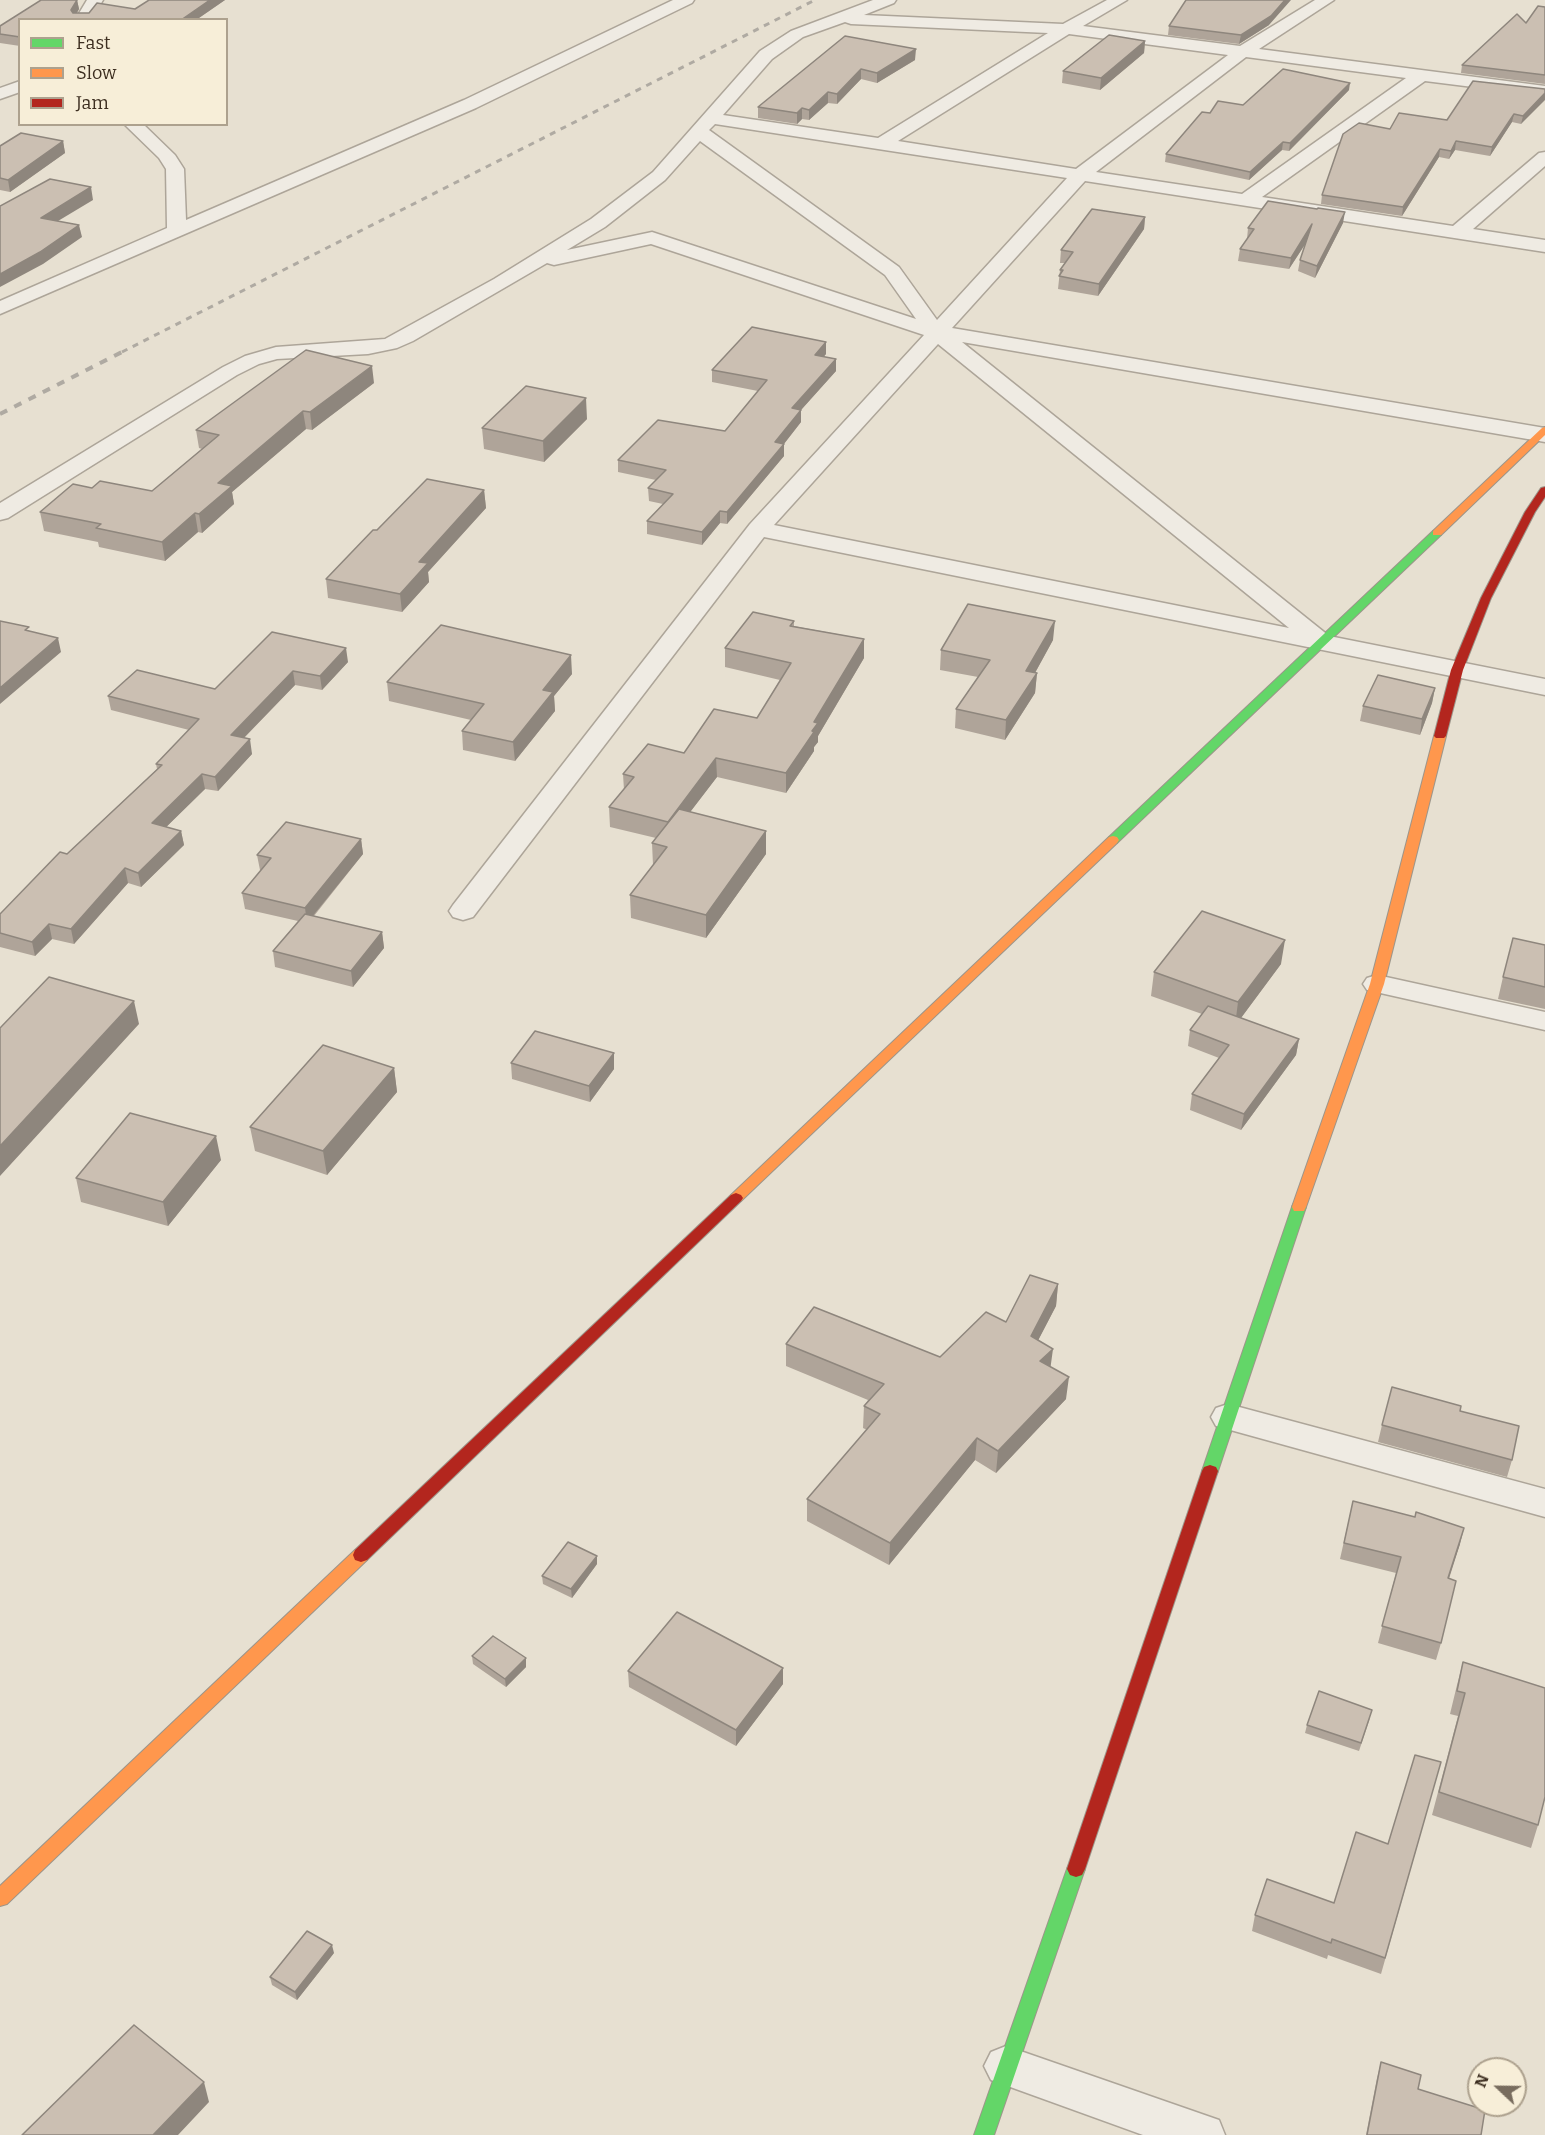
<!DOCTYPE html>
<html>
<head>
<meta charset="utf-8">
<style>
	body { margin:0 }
	#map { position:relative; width:1545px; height:2135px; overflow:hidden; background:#e7e0d1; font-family:Bitter,serif }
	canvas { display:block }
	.legend { position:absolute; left:18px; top:18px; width:210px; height:108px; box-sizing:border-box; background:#f7eed8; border:2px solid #ada18e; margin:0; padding:8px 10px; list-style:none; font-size:18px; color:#3d2e20 }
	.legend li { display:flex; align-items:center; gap:12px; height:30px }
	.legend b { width:30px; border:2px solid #ada18e }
	.north { position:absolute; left:1467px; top:2057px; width:60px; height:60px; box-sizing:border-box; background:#f7eed8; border:2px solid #ada18e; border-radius:50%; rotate:292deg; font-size:16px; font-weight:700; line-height:24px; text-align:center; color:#3d2e20 }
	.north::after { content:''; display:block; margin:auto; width:21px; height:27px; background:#786c5e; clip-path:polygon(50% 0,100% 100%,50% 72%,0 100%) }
</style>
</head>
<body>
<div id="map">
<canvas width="1545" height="2135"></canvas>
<ul class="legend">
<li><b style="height:8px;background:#63d668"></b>Fast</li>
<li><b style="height:8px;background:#ff974d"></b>Slow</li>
<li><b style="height:8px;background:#b3261e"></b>Jam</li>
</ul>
<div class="north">N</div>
</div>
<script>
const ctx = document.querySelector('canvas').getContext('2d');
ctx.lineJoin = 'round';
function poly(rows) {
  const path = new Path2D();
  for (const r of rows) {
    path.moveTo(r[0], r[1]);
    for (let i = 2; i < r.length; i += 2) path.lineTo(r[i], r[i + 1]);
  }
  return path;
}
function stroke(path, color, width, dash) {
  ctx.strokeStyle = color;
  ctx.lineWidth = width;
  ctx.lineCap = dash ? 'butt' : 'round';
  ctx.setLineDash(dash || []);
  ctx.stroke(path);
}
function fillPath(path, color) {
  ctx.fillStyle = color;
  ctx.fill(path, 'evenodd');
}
const street = poly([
	[87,0,103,0,91,20,75,20,87,0],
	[673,0,694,0,692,3,476,108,0,314,0,301,167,228,166,169,159,158,124,124,143,124,175,155,184,169,186,220,464,100,673,0],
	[873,0,896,0,894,3,864,15,1063,24,1107,0,1127,0,1083,26,1240,46,1315,0,1334,0,1259,49,1545,86,1545,96,1425,81,1262,197,1453,226,1539,153,1545,152,1545,166,1473,229,1545,240,1545,252,1085,181,952,328,1545,428,1545,442,962,342,1329,636,1545,679,1545,695,764,537,473,917,463,920,453,917,449,911,453,905,750,524,924,335,651,244,554,265,547,263,413,341,397,348,368,354,277,359,259,364,237,375,8,518,0,520,0,503,223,367,245,356,276,347,385,339,494,279,591,219,653,172,760,51,791,31,873,0],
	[845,22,851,24,1048,33,878,138,723,115,772,59,803,37,845,22],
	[1069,34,1228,55,1076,169,898,141,1069,34],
	[1246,57,1406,78,1242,194,1096,172,1246,57],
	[715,124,1067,178,937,320,899,267,709,130,715,124],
	[700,141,885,275,916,319,652,232,567,250,605,227,665,180,700,141],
	[938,344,1289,628,774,525,938,344],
	[20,81,20,92,0,99,0,88,20,81],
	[1377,975,1545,1012,1545,1030,1367,990,1363,984,1367,978,1377,975],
	[1228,1404,1545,1489,1545,1517,1216,1426,1211,1417,1216,1408,1228,1404],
	[1006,2046,1219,2120,1225,2135,1143,2135,991,2080,984,2066,991,2052,1006,2046]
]);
const fast = poly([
	[1437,530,1441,531,1441,535,1117,843,1109,843,1107,840,1109,837,1433,531,1437,530],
	[1299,1202,1304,1203,1306,1207,1218,1471,1216,1475,1210,1477,1204,1475,1202,1471,1292,1207,1294,1203,1299,1202],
	[1076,1861,1082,1863,1085,1869,994,2135,974,2135,1067,1869,1070,1863,1076,1861]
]);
const slow = poly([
	[1545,427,1545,435,1441,535,1433,535,1433,531,1542,428,1545,427],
	[1440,733,1446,736,1384,984,1306,1207,1304,1211,1294,1211,1292,1207,1370,984,1434,736,1440,733],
	[1113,836,1117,837,1119,840,1117,843,741,1201,731,1201,729,1198,731,1195,1109,837,1113,836],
	[361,1548,367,1550,369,1555,367,1560,7,1904,0,1906,0,1886,355,1550,361,1548]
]);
const jam = poly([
	[1545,487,1545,497,1535,512,1491,598,1463,670,1446,736,1444,738,1436,738,1434,736,1451,670,1481,598,1525,512,1541,488,1545,487],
	[736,1193,741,1195,743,1198,741,1201,367,1560,361,1562,355,1560,353,1555,355,1550,731,1195,736,1193],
	[1210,1465,1216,1467,1218,1471,1085,1869,1082,1875,1076,1877,1070,1875,1067,1869,1202,1471,1204,1467,1210,1465]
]);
const railFar1 = poly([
	[122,352,815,0]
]);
const rail = poly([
	[0,414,124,351]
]);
const wall = poly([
	[77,0,79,9,77,13,89,13,135,9,149,0,225,0,196,20,20,20,20,46,0,43,0,26],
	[1545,7,1545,84,1461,73,1462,65,1526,23],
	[1269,25,1239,44,1168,35,1169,26],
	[845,36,915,60,877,83,861,79,837,104,828,103,809,120,802,119,797,124,758,118,758,107],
	[1145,41,1144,53,1100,90,1062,83,1063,71],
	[1545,89,1521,124,1512,122,1490,156,1455,150,1449,159,1439,157,1402,216,1321,204,1322,195,1390,129,1447,120],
	[1349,90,1289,151,1282,150,1249,180,1165,162,1166,154,1210,113,1243,105],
	[63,141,65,153,10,192,0,190,0,146],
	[1145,217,1144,229,1098,296,1058,289,1060,270,1065,263,1060,263,1061,250],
	[1343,223,1315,278,1298,271,1300,260,1306,243,1289,269,1238,261,1240,249,1247,239,1248,228],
	[826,342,826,354,823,357,836,359,836,371,801,410,801,422,784,444,784,456,727,524,720,523,702,545,647,534,647,521,663,504,649,501,648,488,656,480,618,472,618,460,725,431,758,391,712,382,712,370],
	[374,383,312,430,306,429,232,492,234,504,202,533,198,532,165,561,99,547,98,542,44,531,40,512,92,488,152,491,202,449,199,448,196,430],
	[587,419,544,462,484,449,482,428],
	[484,490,486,508,428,572,429,582,402,612,328,598,326,579,377,530],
	[794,621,794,626,864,639,864,658,818,736,818,742,814,747,814,751,786,793,717,777,690,812,766,854,706,938,631,918,630,895,653,865,652,843,656,838,610,827,609,807,624,790,623,774,684,753,757,718,780,680,725,667,725,648],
	[272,632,348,662,322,690,295,685,244,738,252,754,218,791,205,789,166,827,181,831,184,845,141,887,128,883,74,944,52,939,35,956,0,947,0,914,67,854,157,769,156,764,189,730,111,710,108,696,215,689],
	[1053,640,1035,673,1037,673,1035,693,1005,740,955,728,956,709,978,677,940,670,941,650],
	[572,674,554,696,555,711,515,761,463,750,462,731,471,720,389,701,387,682],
	[1435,688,1432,703,1420,735,1360,721,1363,706],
	[361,839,363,854,314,916,382,932,384,948,353,987,275,967,273,951,298,921,245,909,242,893,261,871,260,870,257,855],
	[1545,945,1545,1009,1498,999,1503,977],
	[1281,964,1241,1018,1299,1039,1296,1055,1241,1130,1190,1110,1192,1094,1219,1058,1188,1046,1190,1030,1202,1014,1151,996,1154,972],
	[614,1053,614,1069,590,1102,512,1079,511,1063],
	[394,1068,397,1092,327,1175,255,1151,250,1127],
	[221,1160,168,1226,81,1202,76,1178],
	[1058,1284,1056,1306,1038,1340,1066,1399,996,1473,975,1460,889,1565,807,1521,807,1499,867,1430,863,1428,864,1406,868,1400,786,1366,786,1344,940,1357,1006,1322],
	[1460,1411,1512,1460,1507,1477,1378,1442,1382,1425],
	[1353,1501,1460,1544,1449,1579,1441,1643,1436,1660,1378,1643,1396,1573,1340,1559],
	[597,1564,572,1598,543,1584,542,1576],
	[472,1656,526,1667,506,1687,473,1664],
	[1463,1662,1538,1825,1531,1848,1432,1815,1458,1716,1450,1714,1457,1685],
	[628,1671,783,1684,736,1746,629,1687],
	[1370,1718,1359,1751,1305,1733,1307,1725],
	[1441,1762,1381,1974,1328,1955,1327,1959,1252,1931,1255,1915,1334,1903,1388,1844],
	[334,1953,297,2000,272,1985,270,1977],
	[1381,2062,1418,2089,1481,2135,1366,2135,1377,2078]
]);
const shadedWall = poly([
	[77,0,79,9,73,19,71,10],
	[210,0,225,0,196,20,181,20],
	[1285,0,1291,0,1269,25,1239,44,1241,35],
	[1145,41,1144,53,1100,90,1101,78],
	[916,49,915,60,877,83,877,73],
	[861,69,861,79,837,104,837,94],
	[1350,83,1349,90,1289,151,1290,143],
	[828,92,828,103,809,120,809,110],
	[1545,93,1545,100,1521,124,1523,116],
	[802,108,802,119,797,124,797,113],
	[1514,114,1512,122,1490,156,1492,147],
	[63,141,65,153,10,192,8,180],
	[1456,141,1455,150,1449,159,1451,151],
	[1283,142,1282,150,1249,180,1250,172],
	[1440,149,1439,157,1402,216,1403,207],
	[91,187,93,200,43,230,41,218],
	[1345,212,1343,223,1315,278,1317,266],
	[1145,217,1144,229,1098,296,1099,284],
	[1312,224,1311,235,1289,269,1291,258],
	[79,225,82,237,43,264,0,287,0,274],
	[826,342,826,354,815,367,815,355],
	[836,359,836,371,801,410,801,422,776,454,784,444,784,456,727,524,727,512,775,442,792,408],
	[372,366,374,383,312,430,310,412],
	[586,398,587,419,544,462,543,441],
	[303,411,306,429,232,492,234,504,202,533,199,514,218,483],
	[484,490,486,508,428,572,429,582,402,612,400,594,419,562],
	[720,511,720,523,702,545,702,532],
	[195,513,198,532,165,561,162,542],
	[1055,621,1053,640,1025,691,1026,671],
	[58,638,61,652,0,704,0,688],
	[864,639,864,658,818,736,818,742,814,747,814,751,786,793,786,773,814,722],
	[346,648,348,662,322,690,320,676],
	[571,655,572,674,554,696,555,711,515,761,513,742,543,690],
	[293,671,295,685,233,749,231,735],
	[1037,673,1035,693,1005,740,1006,720],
	[1435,688,1432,703,1420,735,1422,719],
	[250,739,252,754,218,791,215,777],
	[716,758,717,777,668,841,668,822],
	[202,774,205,789,155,838,152,823],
	[181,831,184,845,141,887,138,873],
	[766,831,766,854,706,938,706,915],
	[361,839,363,854,307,923,305,908],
	[125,868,128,883,74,944,71,929],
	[49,924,52,939,35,956,32,942],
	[382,932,384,948,353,987,351,971],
	[1285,940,1281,964,1235,1026,1238,1002],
	[134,1001,139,1024,0,1176,0,1146],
	[1299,1039,1296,1055,1241,1130,1244,1114],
	[614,1053,614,1069,590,1102,589,1086],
	[394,1068,397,1092,327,1175,323,1151],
	[216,1136,221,1160,168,1226,163,1202],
	[1058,1284,1056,1306,1029,1358,1031,1336],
	[1053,1349,1050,1371,1040,1361],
	[1069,1377,1066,1399,996,1473,998,1451],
	[977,1438,975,1460,889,1565,890,1543],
	[1464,1528,1460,1544,1443,1595,1448,1578],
	[597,1556,597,1564,572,1598,571,1589],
	[526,1658,526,1667,506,1687,505,1679],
	[783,1668,783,1684,736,1746,736,1730],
	[332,1945,334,1953,297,2000,295,1992],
	[204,2082,209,2102,178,2135,153,2135]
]);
const building = poly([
	[41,0,77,0,71,10,73,13,89,13,97,3,135,9,149,0,210,0,181,20,20,20,20,37,0,34,0,26,41,0],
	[1186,0,1285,0,1271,16,1241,35,1169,26,1186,0],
	[1538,6,1545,7,1545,75,1462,65,1517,14,1526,23,1538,6],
	[1109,35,1145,41,1101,78,1063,71,1109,35],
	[845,36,916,49,877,73,861,69,837,94,828,92,809,110,802,108,797,113,758,107,845,36],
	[1283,69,1350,83,1290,143,1283,142,1250,172,1166,154,1202,112,1210,113,1218,101,1243,105,1283,69],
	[1473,81,1545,89,1545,93,1523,116,1514,114,1492,147,1456,141,1451,151,1440,149,1403,207,1322,195,1343,134,1359,123,1390,129,1399,113,1447,120,1473,81],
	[21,133,63,141,8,180,0,178,0,146,21,133],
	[50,179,91,187,41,218,79,225,40,252,0,274,0,206,50,179],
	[1268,201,1317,209,1318,208,1345,212,1317,266,1300,260,1312,224,1291,258,1240,249,1254,229,1248,228,1268,201],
	[1092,209,1145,217,1099,284,1059,276,1063,270,1060,270,1073,252,1061,250,1092,209],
	[752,327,826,342,815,355,836,359,792,408,801,410,775,442,784,444,727,512,720,511,702,532,647,521,673,494,648,488,666,470,618,460,658,420,725,431,767,380,712,370,752,327],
	[306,350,372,366,310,412,303,411,218,483,232,486,199,514,195,513,162,542,96,528,101,524,40,512,73,484,92,488,100,481,152,491,219,435,196,430,306,350],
	[526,386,586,398,543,441,482,428,526,386],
	[427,479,484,490,419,562,428,563,400,594,326,579,373,530,377,530,427,479],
	[968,604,1055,621,1026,671,1037,673,1006,720,956,709,990,660,941,650,968,604],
	[753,612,794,621,790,626,864,639,814,722,818,723,812,731,814,732,786,773,716,758,668,822,609,807,634,777,623,774,648,744,684,753,714,709,757,718,791,663,725,648,753,612],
	[0,621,29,627,25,630,58,638,0,688,0,621],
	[441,625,571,655,543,690,553,692,513,742,462,731,484,704,387,682,441,625],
	[272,632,346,648,320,676,293,671,231,735,250,739,215,777,202,774,152,823,181,831,138,873,125,868,71,929,49,924,32,942,0,933,0,914,60,852,67,854,162,765,156,764,199,719,108,696,137,670,215,689,272,632],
	[1378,675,1435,688,1422,719,1363,706,1378,675],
	[679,809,766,831,706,915,630,895,667,847,652,843,679,809],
	[286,822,361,839,305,908,242,893,271,858,257,855,286,822],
	[1202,911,1285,940,1238,1002,1154,972,1202,911],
	[305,914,382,932,351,971,273,951,305,914],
	[1513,938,1545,945,1545,987,1503,977,1513,938],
	[49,977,134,1001,0,1146,0,1028,49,977],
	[1208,1006,1299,1039,1244,1114,1192,1094,1229,1045,1190,1030,1208,1006],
	[535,1031,614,1053,589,1086,511,1063,535,1031],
	[323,1045,394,1068,323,1151,250,1127,323,1045],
	[130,1113,216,1136,163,1202,76,1178,130,1113],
	[1030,1275,1058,1284,1031,1336,1053,1349,1040,1361,1069,1377,998,1451,977,1438,890,1543,807,1499,880,1414,864,1406,884,1384,786,1344,814,1307,940,1357,986,1312,1006,1322,1030,1275],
	[1392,1387,1461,1406,1460,1411,1519,1426,1512,1460,1382,1425,1392,1387],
	[1353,1501,1415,1517,1416,1512,1464,1528,1448,1578,1456,1581,1441,1643,1382,1626,1401,1557,1344,1543,1353,1501],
	[568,1542,597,1556,571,1589,542,1576,568,1542],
	[677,1612,783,1668,736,1730,628,1671,677,1612],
	[493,1636,526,1658,505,1679,472,1656,493,1636],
	[1463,1662,1545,1688,1545,1797,1538,1825,1439,1792,1465,1693,1457,1691,1463,1662],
	[1319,1691,1372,1710,1361,1743,1307,1725,1319,1691],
	[1415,1755,1441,1762,1385,1958,1332,1939,1331,1943,1255,1915,1267,1879,1334,1903,1356,1832,1388,1844,1415,1755],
	[307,1931,332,1945,295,1992,270,1977,307,1931],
	[134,2025,204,2082,153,2135,22,2135,134,2025],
	[1381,2062,1421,2075,1418,2089,1485,2110,1481,2135,1367,2135,1381,2062]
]);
stroke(street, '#ada599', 3);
stroke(fast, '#9c958a', 2);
stroke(slow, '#9c958a', 2);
stroke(jam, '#9c958a', 2);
fillPath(street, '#efebe3');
fillPath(fast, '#63d668');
fillPath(slow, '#ff974d');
fillPath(jam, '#b3261e');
stroke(railFar1, '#afaaa2', 3, [6, 6]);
stroke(rail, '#afaaa2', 4, [8, 8]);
fillPath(wall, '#afa499');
fillPath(shadedWall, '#8e867d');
fillPath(building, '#cbbfb2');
stroke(building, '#8e867d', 1.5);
</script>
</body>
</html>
